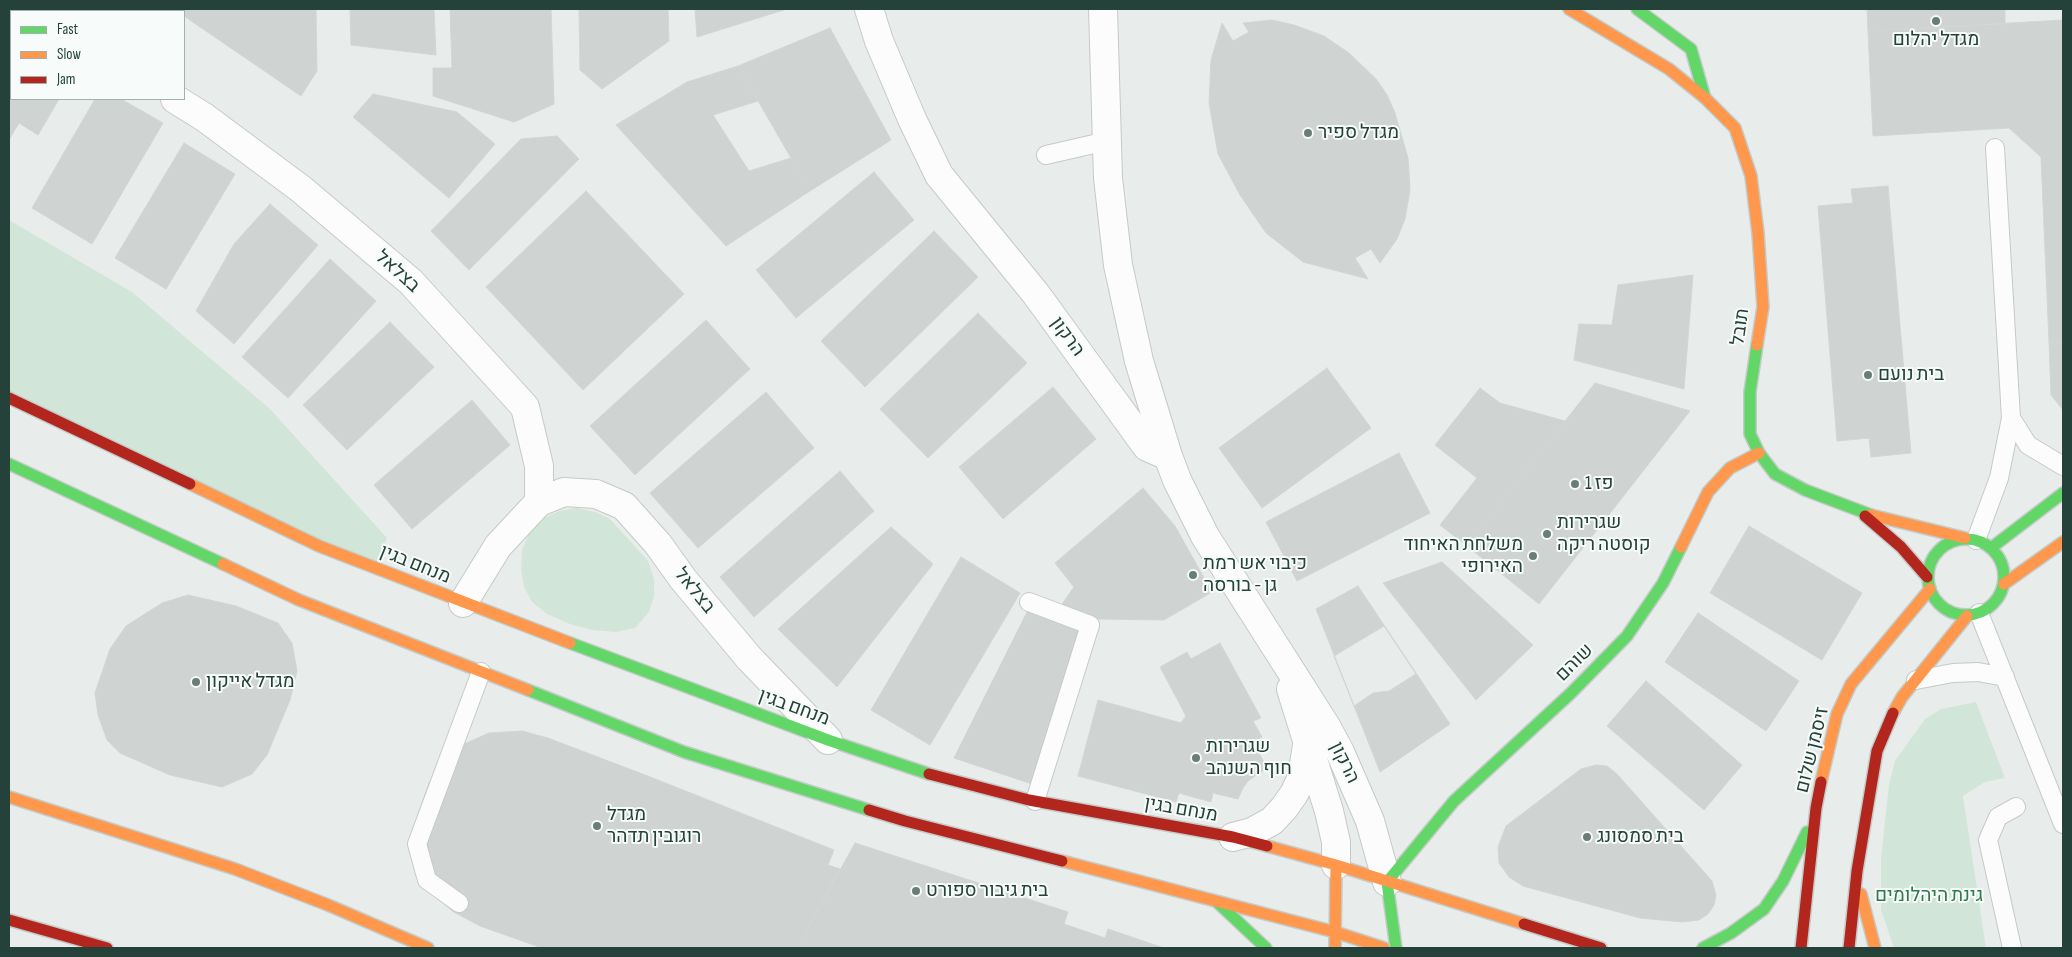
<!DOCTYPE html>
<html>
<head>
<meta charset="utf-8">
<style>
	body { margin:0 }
	#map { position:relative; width:2072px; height:957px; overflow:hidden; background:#e8edeb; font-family:"Sofia Sans Condensed",sans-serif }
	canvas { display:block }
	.frame { position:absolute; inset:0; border:10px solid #24423a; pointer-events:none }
	.legend { position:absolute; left:10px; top:10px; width:175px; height:90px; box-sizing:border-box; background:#f7fbf9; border:1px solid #a3b1ad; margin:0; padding:6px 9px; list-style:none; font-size:15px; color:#24423a }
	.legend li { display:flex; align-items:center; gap:10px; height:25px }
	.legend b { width:25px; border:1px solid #a3b1ad }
</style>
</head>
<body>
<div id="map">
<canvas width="2072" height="957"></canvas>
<div class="frame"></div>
<ul class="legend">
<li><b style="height:6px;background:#63d668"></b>Fast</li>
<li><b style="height:6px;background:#ff974d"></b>Slow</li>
<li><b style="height:6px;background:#b3261e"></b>Jam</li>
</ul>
</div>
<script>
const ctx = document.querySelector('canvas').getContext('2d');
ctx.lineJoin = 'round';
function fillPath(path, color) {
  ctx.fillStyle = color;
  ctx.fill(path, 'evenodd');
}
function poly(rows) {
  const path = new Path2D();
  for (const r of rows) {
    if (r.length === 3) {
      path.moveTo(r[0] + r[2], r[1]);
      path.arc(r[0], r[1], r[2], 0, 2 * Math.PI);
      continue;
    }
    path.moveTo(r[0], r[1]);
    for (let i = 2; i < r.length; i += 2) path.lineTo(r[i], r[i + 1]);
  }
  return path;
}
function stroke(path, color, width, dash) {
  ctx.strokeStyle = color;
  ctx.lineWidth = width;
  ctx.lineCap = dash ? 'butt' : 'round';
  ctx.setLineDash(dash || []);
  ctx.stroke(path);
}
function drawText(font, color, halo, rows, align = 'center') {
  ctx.font = font + ' "Sofia Sans Condensed",Heebo,sans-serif';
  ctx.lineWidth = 4;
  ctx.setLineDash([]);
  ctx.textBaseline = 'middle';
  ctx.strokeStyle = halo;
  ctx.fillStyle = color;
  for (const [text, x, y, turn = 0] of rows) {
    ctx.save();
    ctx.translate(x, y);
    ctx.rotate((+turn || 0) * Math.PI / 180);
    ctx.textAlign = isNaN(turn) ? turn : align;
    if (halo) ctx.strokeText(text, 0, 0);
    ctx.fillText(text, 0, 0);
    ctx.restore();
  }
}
const green = poly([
	[9,220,132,292,270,409,387,538,374,568,9,398],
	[577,508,595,512,610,519,648,561,654,579,654,596,649,612,635,628,616,632,592,630,570,624,547,614,532,602,524,587,521,569,522,550,529,533,542,519,559,511],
	[1976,702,2005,778,1985,782,1963,796,1986,948,1894,948,1881,910,1881,858,1889,785,1895,761,1925,719,1941,709]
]);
const building = poly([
	[184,9,316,9,317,71,301,96,184,16,184,9],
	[350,9,434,9,436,55,351,45,350,9],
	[450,9,551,9,554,104,514,122,433,96,433,68,452,68,450,9],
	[579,9,668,9,669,41,602,89,580,70,579,9],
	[695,9,787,9,697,37,695,9],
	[1867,9,2005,9,2005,24,1868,31,1867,9],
	[1272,20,1294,25,1324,36,1349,53,1377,80,1387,95,1395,113,1408,158,1410,190,1405,219,1397,239,1380,263,1371,249,1355,258,1368,279,1303,262,1266,233,1240,195,1218,154,1209,103,1211,60,1222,23,1233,41,1249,32,1243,23,1272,20],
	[2063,20,2063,342,2049,342,2041,157,2009,128,1873,136,1868,31,2063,20],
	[830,28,891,140,810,191,738,66,830,28],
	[9,55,11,56,11,99,59,99,38,135,19,123,9,140,9,55],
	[738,66,758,101,713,115,749,171,791,158,810,191,726,246,616,125,687,82,738,66],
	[373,94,457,112,495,144,449,198,353,117,373,94],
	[95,99,121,99,163,123,92,244,32,208,95,99],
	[557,136,579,159,469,270,431,231,521,139,557,136],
	[184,143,235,174,166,289,115,258,184,143],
	[874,172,914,220,796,318,756,270,874,172],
	[1888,186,1911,453,1871,457,1869,438,1837,441,1818,206,1853,203,1851,189,1888,186],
	[586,191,684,294,583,390,486,287,586,191],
	[270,204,318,245,234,344,196,311,234,244,270,204],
	[934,231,978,277,865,387,821,341,934,231],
	[330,259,376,301,288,398,242,357,330,259],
	[1693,275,1684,389,1574,360,1579,324,1612,325,1618,285,1693,275],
	[978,313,1027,363,928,458,880,409,978,313],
	[706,320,750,369,635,475,590,426,706,320],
	[390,322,434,367,347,450,303,405,390,322],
	[2049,342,2063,342,2063,410,2051,395,2049,342],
	[1327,368,1371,428,1262,508,1219,448,1327,368],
	[1595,383,1690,411,1539,604,1467,546,1595,383],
	[1053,387,1096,439,1003,519,959,467,1053,387],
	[1480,388,1500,403,1565,421,1467,546,1440,525,1477,478,1435,445,1480,388],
	[766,392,814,448,698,548,650,493,766,392],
	[472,400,510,445,412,529,374,485,472,400],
	[1399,453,1430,513,1297,581,1266,522,1399,453],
	[840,471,874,511,754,617,720,577,840,471],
	[1143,488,1175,526,1212,592,1164,620,1099,619,1062,604,1074,587,1055,563,1143,488],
	[1749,526,1862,593,1822,660,1710,593,1749,526],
	[891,527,933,564,837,687,778,629,891,527],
	[961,557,1020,593,930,745,871,710,961,557],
	[1442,562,1533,645,1476,700,1383,583,1442,562],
	[1358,586,1450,724,1380,772,1316,609,1358,586],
	[188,595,236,606,278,623,292,643,297,671,290,700,267,755,252,774,222,787,170,775,120,753,107,740,98,715,95,693,110,649,126,626,162,603,188,595],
	[1028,610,1081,631,1032,784,954,758,1028,610],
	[1698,613,1799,681,1766,731,1665,662,1698,613],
	[1384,626,1416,674,1389,691,1373,693,1354,706,1334,656,1384,626],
	[1220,643,1261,718,1253,721,1262,737,1253,742,1267,768,1248,781,1243,788,1238,799,1213,793,1211,802,1179,793,1176,802,1078,776,1098,700,1181,723,1186,716,1160,667,1187,652,1191,659,1220,643],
	[1646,681,1742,765,1704,810,1607,726,1646,681],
	[522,731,548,738,653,778,834,850,828,865,840,869,797,948,542,948,480,926,452,911,430,890,417,844,420,809,429,783,445,761,462,745,489,733,522,731],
	[1596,765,1607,766,1617,774,1712,881,1716,895,1714,905,1708,914,1699,920,1682,922,1640,918,1523,886,1509,877,1499,863,1498,847,1506,826,1581,769,1596,765],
	[855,843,1068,912,1064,924,1105,938,1108,929,1164,948,797,948,855,843]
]);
const lane = poly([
	[1046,155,1107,141],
	[2011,418,2028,445,2063,466],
	[1976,540,1999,478,2011,418,1995,148],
	[1029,602,1090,625,1035,801],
	[1979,613,2063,824],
	[1916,680,1953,673,1978,672,2005,677],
	[459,903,427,880,417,844,481,672],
	[2012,948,1988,840,1998,817,2016,807]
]);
const street = poly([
	[869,9,879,41,912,119,939,175,1036,294,1147,447,1168,456],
	[1103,9,1108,178,1118,265,1139,361,1168,456,1177,480,1205,536,1326,726,1340,752,1370,821,1387,882],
	[9,14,11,15],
	[175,99,204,117,301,189,411,282,525,407,539,466,539,502],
	[463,603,498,546,539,502,564,492,596,494,624,506,658,544,683,579,749,658,828,740],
	[1291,689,1329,811,1336,842,1336,865],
	[1233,837,1252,832,1272,821,1284,808,1294,794,1302,777,1307,745]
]);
const fast = poly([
	[1637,9,1691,49,1705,98],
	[1757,345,1750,392,1750,434,1759,453,1775,474,1805,490,1871,515],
	[9,464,223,564],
	[1966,577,38],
	[1991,548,2063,493],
	[570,643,828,740,929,774],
	[528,690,684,752,869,810],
	[1387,882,1454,801,1571,693,1627,636,1663,583,1681,547],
	[1387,882,1396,948],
	[1217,902,1266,948],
	[1703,948,1731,933,1764,909,1783,881,1807,832]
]);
const slow = poly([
	[1569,9,1669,69,1705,98,1735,128,1751,176,1758,233,1763,307,1757,345],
	[190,484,319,546,570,643],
	[1871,515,1965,538],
	[1681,547,1708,492,1730,468,1759,453],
	[223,564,299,600,528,690],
	[2004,584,2063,542],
	[1893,713,1902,697,1967,616],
	[1821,782,1837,714,1851,684,1930,589],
	[9,797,235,869,328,905,428,948],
	[1267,846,1336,865,1524,924],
	[1062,861,1335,932,1384,948],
	[1861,894,1875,948],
	[1335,948,1336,865]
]);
const jam = poly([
	[9,398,190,484],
	[1865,516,1901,547,1927,577],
	[929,774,1029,800,1233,837,1267,846],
	[869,810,905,821,1062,861],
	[9,920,107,948],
	[1524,924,1601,948],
	[1801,948,1816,808,1821,782],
	[1849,948,1857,871,1877,751,1893,713]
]);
const markers = [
	[1936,21,5,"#697e78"],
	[1308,133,5,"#697e78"],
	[1868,375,5,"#697e78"],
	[1575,484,5,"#697e78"],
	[1547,534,5,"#697e78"],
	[1533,556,5,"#697e78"],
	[1193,575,5,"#697e78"],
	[196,682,5,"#697e78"],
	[1196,758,5,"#697e78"],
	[597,826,5,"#697e78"],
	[1587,837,5,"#697e78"],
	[916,891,5,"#697e78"]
];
const poiNames = [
	["מגדל יהלום",1936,40,"center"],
	["מגדל ספיר",1318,133],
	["בית נועם",1878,375],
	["פז 1",1585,484],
	["שגרירות",1557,523],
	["קוסטה ריקה",1557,545],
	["משלחת האיחוד",1523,545,"right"],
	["האירופי",1523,567,"right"],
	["כיבוי אש רמת",1203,564],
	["גן - בורסה",1203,586],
	["מגדל אייקון",206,682],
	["שגרירות",1206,747],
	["חוף השנהב",1206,769],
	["מגדל",607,815],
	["רוגובין תדהר",607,837],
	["בית סמסונג",1597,837],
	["בית גיבור ספורט",926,891]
];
const streetNames = [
	["בצלאל",397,272,42],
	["תובל",1741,327,-82],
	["הרקון",1067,337,54],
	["מנחם בגין",415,565,22],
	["בצלאל",694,591,51],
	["שוהם",1575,663,-45],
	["מנחם בגין",794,708,20],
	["זיסמן שלום",1813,750,-76],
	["הרקון",1344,763,64],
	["מנחם בגין",1181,810,10]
];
const parkNames = [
	["גינת היהלומים",1929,896]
];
fillPath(green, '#d1e6d8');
fillPath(building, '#cfd4d2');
stroke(building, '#d1d6d4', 1);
stroke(lane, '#c5cac8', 20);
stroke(street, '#c5cac8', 30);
stroke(fast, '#c3cbc8', 14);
stroke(slow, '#c3cbc8', 14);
stroke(jam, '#c3cbc8', 14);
stroke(lane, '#fcfcfc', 18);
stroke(street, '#fcfcfc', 28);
stroke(fast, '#63d668', 11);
stroke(slow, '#ff974d', 11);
stroke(jam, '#b3261e', 11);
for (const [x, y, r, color] of markers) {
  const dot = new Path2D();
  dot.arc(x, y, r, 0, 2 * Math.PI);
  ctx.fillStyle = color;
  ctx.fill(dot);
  stroke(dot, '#f7fbf9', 2);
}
drawText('19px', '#24423a', '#f7fbf9', poiNames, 'left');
drawText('19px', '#24423a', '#f7fbf9', streetNames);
drawText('19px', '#2d7a4b', '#f7fbf9', parkNames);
</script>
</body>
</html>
